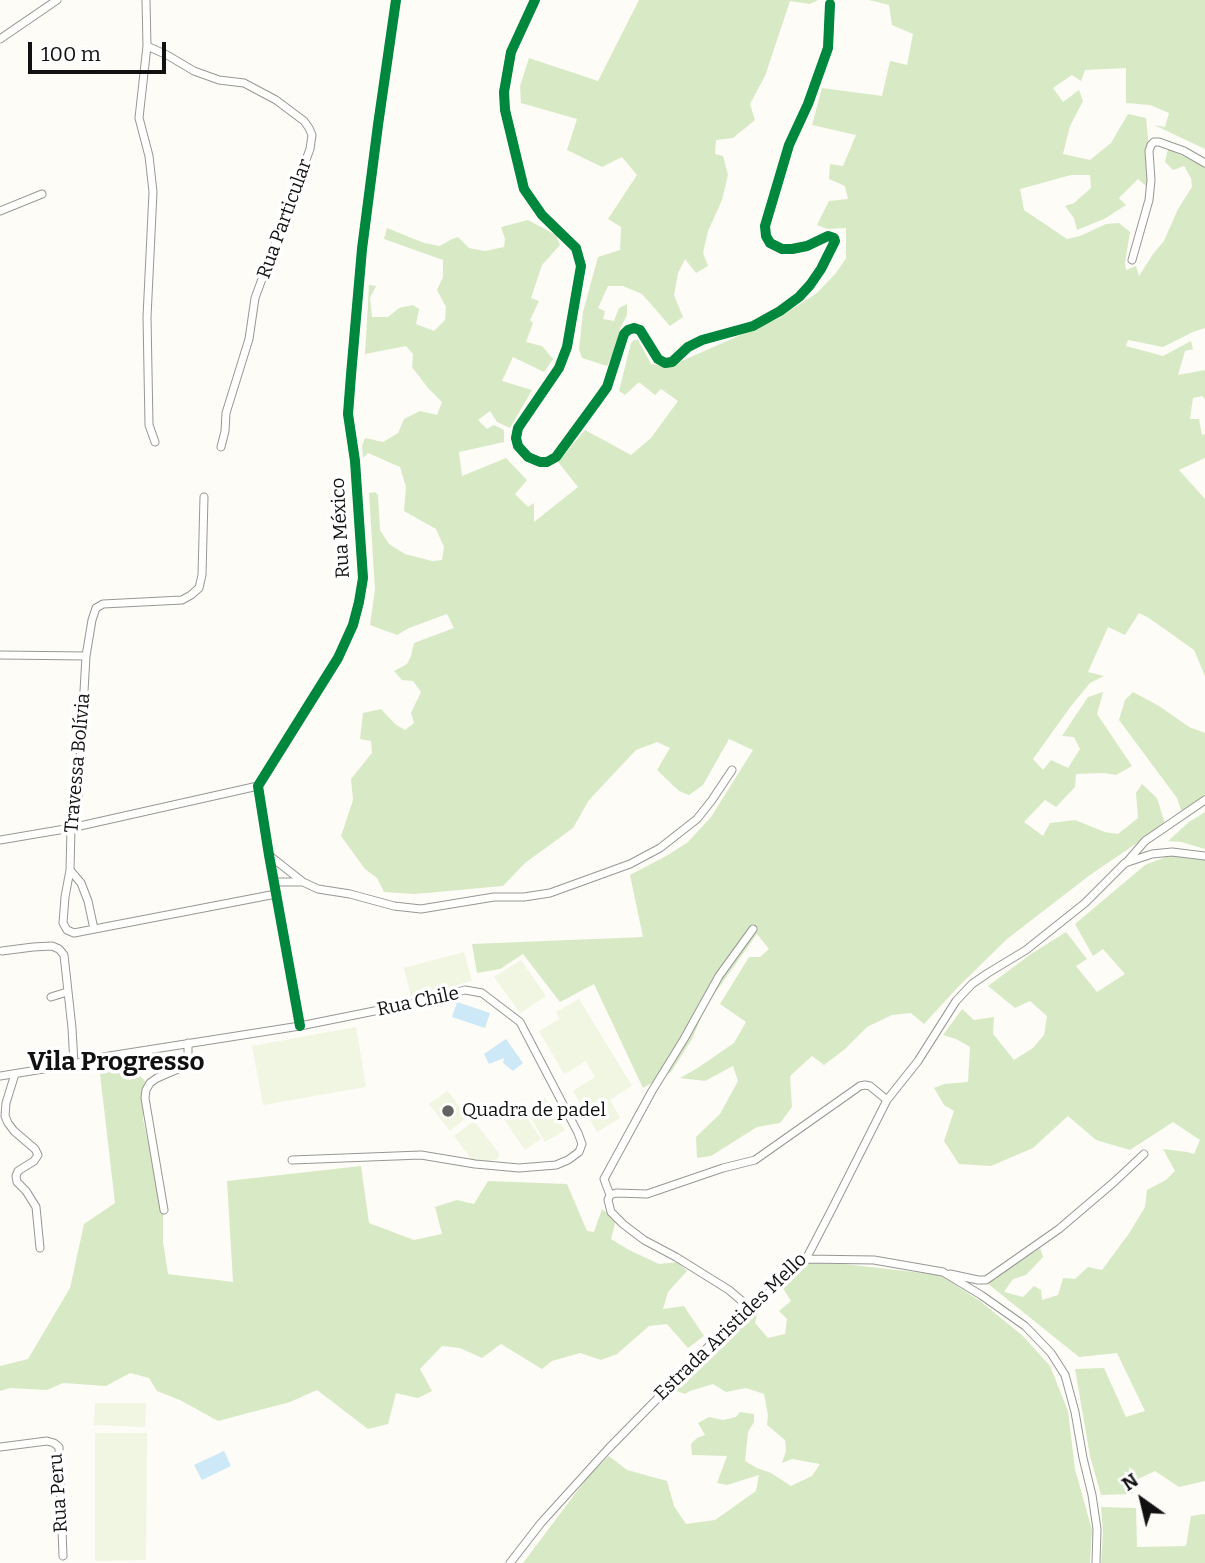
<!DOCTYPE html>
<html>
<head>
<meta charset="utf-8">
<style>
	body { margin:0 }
	#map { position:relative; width:1205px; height:1563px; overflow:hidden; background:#fdfcf7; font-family:Bitter,serif }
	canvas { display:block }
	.north { position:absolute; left:1107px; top:1465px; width:70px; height:70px; -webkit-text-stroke:5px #fff; paint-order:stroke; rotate:326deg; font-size:19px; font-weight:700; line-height:28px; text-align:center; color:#111 }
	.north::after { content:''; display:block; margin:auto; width:24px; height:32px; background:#111; clip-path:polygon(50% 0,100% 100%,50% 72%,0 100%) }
	.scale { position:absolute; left:28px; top:42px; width:138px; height:32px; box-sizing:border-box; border:4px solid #111; border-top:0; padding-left:9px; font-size:21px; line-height:24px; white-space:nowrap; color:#111; -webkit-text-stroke:5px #fff; paint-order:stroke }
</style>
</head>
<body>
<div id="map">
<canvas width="1205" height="1563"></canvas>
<div class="north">N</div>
<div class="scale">100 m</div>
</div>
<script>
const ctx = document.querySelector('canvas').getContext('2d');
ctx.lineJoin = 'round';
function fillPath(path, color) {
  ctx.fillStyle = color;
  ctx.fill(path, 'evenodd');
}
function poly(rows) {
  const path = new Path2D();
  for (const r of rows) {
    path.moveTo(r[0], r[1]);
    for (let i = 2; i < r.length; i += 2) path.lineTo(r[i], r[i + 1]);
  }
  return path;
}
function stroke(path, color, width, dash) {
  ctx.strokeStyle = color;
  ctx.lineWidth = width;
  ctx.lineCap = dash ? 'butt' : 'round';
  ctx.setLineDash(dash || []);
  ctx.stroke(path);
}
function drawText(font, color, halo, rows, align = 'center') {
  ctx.font = font + ' Bitter,serif';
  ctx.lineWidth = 7;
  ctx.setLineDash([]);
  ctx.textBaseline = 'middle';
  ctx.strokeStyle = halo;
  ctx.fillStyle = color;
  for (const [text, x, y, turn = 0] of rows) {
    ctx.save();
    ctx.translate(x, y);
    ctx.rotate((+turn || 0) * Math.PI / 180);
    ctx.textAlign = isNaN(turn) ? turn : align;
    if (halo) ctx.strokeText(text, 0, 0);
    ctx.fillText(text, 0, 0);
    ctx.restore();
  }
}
const forest = poly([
	[639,0,818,0,810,4,790,1,765,76,750,104,755,120,733,138,716,140,715,154,723,156,728,175,722,200,708,231,703,253,708,266,696,273,685,259,678,273,674,295,683,317,670,326,642,294,623,286,608,286,598,308,605,311,603,319,614,321,619,308,627,304,627,315,620,329,614,352,607,366,582,358,579,349,583,312,598,257,620,250,621,227,608,219,637,175,622,157,602,167,567,150,577,119,521,103,520,86,529,58,598,81],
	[869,0,1205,0,1205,149,1154,125,1165,127,1169,113,1150,105,1126,103,1126,68,1085,70,1081,81,1072,75,1053,88,1063,102,1079,90,1083,101,1070,126,1063,154,1090,160,1111,143,1128,114,1146,118,1152,177,1147,187,1138,179,1119,198,1126,205,1104,219,1077,230,1074,218,1065,206,1074,203,1091,188,1090,175,1071,175,1020,189,1024,210,1067,239,1080,236,1106,224,1119,223,1130,232,1125,263,1126,270,1136,266,1139,276,1153,254,1164,241,1178,209,1192,187,1191,178,1184,166,1173,170,1165,162,1168,149,1205,167,1205,328,1193,332,1163,347,1128,340,1126,346,1163,356,1191,341,1193,349,1185,351,1178,375,1205,370,1205,399,1202,396,1193,398,1190,419,1199,419,1202,435,1205,434,1205,458,1179,470,1205,499,1205,676,1194,650,1149,618,1139,613,1125,635,1108,627,1088,672,1104,676,1090,683,1071,706,1033,759,1043,770,1051,760,1068,768,1080,749,1074,737,1062,736,1088,697,1103,692,1097,714,1132,766,1116,775,1103,773,1076,774,1075,787,1056,807,1045,800,1024,822,1043,836,1050,823,1075,820,1105,832,1118,834,1138,818,1136,793,1142,784,1157,798,1165,824,1090,875,1007,939,959,986,924,1024,911,1013,892,1015,867,1027,845,1049,824,1065,812,1056,790,1076,792,1107,780,1123,757,1127,711,1156,697,1158,696,1137,720,1114,738,1081,733,1066,705,1081,680,1078,696,1069,734,1043,746,1022,720,1004,749,957,760,957,769,949,757,934,707,1004,692,1039,671,1072,643,1088,594,984,560,1002,523,954,500,969,477,973,472,944,643,937,630,875,668,855,688,842,711,817,753,750,729,739,703,785,689,795,679,791,657,770,670,748,657,742,636,750,589,800,573,828,525,863,503,886,415,894,384,892,377,878,365,869,341,836,353,800,351,779,372,753,371,741,360,739,363,713,381,709,395,724,405,730,414,723,411,713,421,692,413,681,402,680,394,671,407,664,411,656,414,643,454,628,447,614,409,628,397,635,370,625,375,589,369,493,375,492,378,495,380,530,389,544,405,554,432,561,442,560,444,547,436,529,404,511,406,487,400,467,368,453,363,458,362,446,365,438,383,442,398,433,404,419,420,411,437,415,442,402,428,388,412,367,413,354,406,346,365,354,369,285,376,286,370,298,372,317,388,317,399,308,413,305,419,309,416,324,434,331,445,320,446,307,437,290,443,277,443,260,384,239,387,228,424,243,440,246,450,240,458,237,469,248,485,251,504,247,505,239,501,227,528,220,556,235,560,245,542,265,531,298,539,301,530,320,533,323,526,342,542,346,553,359,544,372,513,357,502,381,532,390,510,428,497,422,490,411,478,420,487,429,494,425,504,430,504,442,459,452,462,476,506,458,527,480,515,494,528,507,534,503,534,522,578,487,558,462,585,430,631,455,651,438,678,401,661,389,655,395,639,382,625,395,619,391,631,343,634,340,638,340,651,364,668,367,777,319,817,293,836,273,846,258,846,228,827,229,817,225,829,201,848,199,845,186,829,179,830,164,843,166,856,135,812,125,822,88,882,96,890,61,907,65,913,34,892,25,889,5],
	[1133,692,1159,706,1189,727,1205,733,1205,802,1183,816,1177,798,1119,720,1125,700],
	[1205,812,1205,849,1181,842,1168,841,1189,822],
	[1179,852,1205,860,1205,1481,1179,1487,1155,1471,1136,1480,1132,1494,1101,1495,1090,1456,1075,1369,1104,1368,1126,1417,1145,1411,1117,1353,1079,1357,987,1283,1040,1248,1043,1257,1026,1275,1013,1279,1004,1292,1023,1297,1034,1286,1041,1290,1042,1300,1058,1295,1063,1278,1075,1279,1088,1267,1102,1270,1130,1232,1145,1207,1147,1190,1166,1180,1175,1171,1163,1149,1187,1152,1194,1154,1200,1140,1173,1122,1130,1150,1096,1140,1068,1116,1033,1148,991,1166,959,1164,944,1141,954,1111,944,1105,934,1088,944,1084,968,1082,970,1047,956,1039,943,1035,962,1009,974,1020,994,1017,993,1034,1014,1060,1033,1048,1044,1035,1047,1016,1030,1001,1015,1008,988,986,1031,954,1066,932,1087,959,1076,966,1097,992,1125,974,1103,949,1093,956,1075,924,1145,865],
	[129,1065,145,1081,143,1119,163,1211,163,1242,168,1274,233,1282,227,1181,361,1166,369,1223,414,1240,442,1234,435,1207,457,1200,474,1204,488,1181,567,1184,587,1231,594,1232,602,1209,616,1220,611,1239,629,1250,659,1264,678,1262,687,1271,668,1292,663,1309,684,1306,704,1336,688,1348,667,1324,649,1326,617,1354,601,1360,580,1353,552,1361,542,1369,501,1344,482,1358,460,1348,442,1346,420,1369,432,1391,418,1398,396,1393,388,1424,368,1429,317,1390,290,1402,218,1421,180,1400,157,1391,149,1378,130,1373,106,1386,63,1383,47,1390,10,1388,0,1391,0,1366,28,1359,70,1288,84,1224,115,1203,100,1074],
	[809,1263,844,1264,940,1275,980,1301,1023,1336,1050,1366,1068,1411,1075,1469,1092,1530,1090,1563,523,1563,590,1474,609,1456,627,1470,667,1481,674,1506,686,1524,715,1520,756,1491,759,1475,727,1485,717,1483,727,1456,692,1455,691,1444,697,1438,705,1435,698,1423,709,1417,723,1420,736,1417,740,1412,754,1414,754,1422,748,1432,745,1461,757,1468,771,1473,791,1486,812,1476,820,1464,792,1459,782,1463,786,1451,785,1440,767,1425,768,1415,764,1394,746,1388,726,1392,713,1384,690,1391,685,1394,671,1389,755,1313,757,1315,755,1323,768,1338,785,1334,787,1319,779,1311,791,1301,781,1285],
	[1101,1507,1136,1508,1137,1547,1186,1546,1191,1516,1205,1514,1205,1563,1101,1563,1103,1533]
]);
const pitch = poly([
	[464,952,472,981,411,997,404,968],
	[521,960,546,996,520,1013,494,977],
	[579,999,632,1086,610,1100,620,1118,597,1132,573,1091,595,1077,586,1061,564,1074,539,1031,560,1019,556,1012],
	[356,1027,366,1087,263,1105,252,1046],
	[448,1091,467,1117,450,1131,429,1104],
	[545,1097,565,1130,545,1142,525,1108],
	[520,1107,541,1139,525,1150,503,1118],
	[474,1121,499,1153,498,1159,475,1164,454,1136],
	[95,1403,146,1403,145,1427,94,1425],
	[95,1433,147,1433,146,1560,95,1561]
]);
const water = poly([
	[457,1002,490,1013,485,1028,452,1017],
	[506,1039,523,1063,513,1071,503,1063,504,1058,489,1064,484,1054],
	[224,1451,231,1466,202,1480,194,1465]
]);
const street = poly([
	[146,0,147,46],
	[535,0,511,52,504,92,505,110,524,189,542,215,576,248,581,266,567,347,559,368,518,428,516,438,518,446,528,457,540,462,547,462,556,457,597,401,607,387,624,334,628,330,634,328,640,330,658,359,665,363,672,362,688,347,702,340,753,326,780,311,799,297,810,285,821,269,835,241,834,238,828,236,807,246,792,249,782,249,770,243,766,236,765,226,789,145,808,104,828,48,830,4],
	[0,39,57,0],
	[0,211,42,194],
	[1132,260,1149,200,1151,180,1149,151,1151,145,1154,142,1159,142,1184,151,1205,163],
	[155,442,149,425,147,317,153,192,149,156,139,118,147,46,167,55,194,71,219,80,244,83,276,100,304,121,309,128,312,135,310,149,255,298,249,339,226,413,225,431,221,447],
	[204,497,202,575,199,588,191,595,182,600,103,604,96,608,92,620,86,656,78,797,76,815,71,828,70,870,65,897,63,923,67,930,74,933,276,894],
	[0,655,86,656],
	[0,840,71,828,258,786],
	[270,856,303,882,318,889,350,894,394,906,421,909,494,897,524,897,550,893,630,864,660,848,697,819,712,800,732,770],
	[1126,863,1145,841,1205,800],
	[70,870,81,883,88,901,94,929],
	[274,882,302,882],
	[2,951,33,947,52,946,59,949,64,955,72,1028,74,1064],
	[51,997,67,992],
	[300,1026,269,855,258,786,338,658,353,625,359,602,363,578,355,461,348,414,351,375,362,249,378,125,396,0],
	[15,1074,6,1103,5,1116,8,1123,14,1131,35,1149,38,1155,34,1161,18,1171,16,1176,17,1182,26,1191,36,1207,40,1248],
	[0,1076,74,1064,103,1057,300,1026,419,1002,465,990,482,993,520,1022,578,1133,582,1144,579,1152,568,1160,556,1165,519,1168,475,1164,421,1155,292,1160],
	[610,1195,604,1179,652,1091,684,1039,719,976,753,929],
	[164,1210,145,1098,146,1090,150,1083,157,1078,180,1068,185,1063,188,1058,188,1043],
	[806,1259,874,1260,943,1272,981,1295,1025,1326,1051,1353,1065,1375,1075,1412,1083,1458,1092,1495,1097,1529,1096,1563],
	[950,1274,978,1280,986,1280,1059,1229,1113,1183,1144,1154],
	[750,1308,729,1290,676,1257,644,1240,623,1224,611,1212,608,1200,610,1195,616,1193,647,1194,723,1168,755,1160,860,1086,865,1085,870,1086,887,1100],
	[0,1447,47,1441,54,1443,59,1447,63,1556],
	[510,1563,541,1523,608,1449,709,1346,806,1259,832,1209,887,1100,918,1061,956,1001,972,984,988,973,1026,950,1085,903,1125,863,1152,854,1172,852,1205,856]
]);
const cycleway = poly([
	[535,0,511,52,504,92,505,110,524,189,542,215,576,248,581,266,567,347,559,368,518,428,516,438,518,446,528,457,540,462,547,462,556,457,597,401,607,387,624,334,628,330,634,328,640,330,658,359,665,363,672,362,688,347,702,340,753,326,780,311,799,297,810,285,821,269,835,241,834,238,828,236,807,246,792,249,782,249,770,243,766,236,765,226,789,145,808,104,828,48,830,4],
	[300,1026,269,855,258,786,338,658,353,625,359,602,363,578,355,461,348,414,351,375,362,249,378,125,396,0]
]);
const markers = [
	[448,1111,7,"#646362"]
];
const streetNames = [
	["Rua Particular",285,219,-70],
	["Rua México",341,528,-93],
	["Travessa Bolívia",78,763,-85],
	["Rua Chile",418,1002,-12],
	["Estrada Aristides Mello",731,1327,-44],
	["Rua Peru",59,1493,-94]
];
const poiNames = [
	["Quadra de padel",462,1111]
];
const districtNames = [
	["Vila Progresso",116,1063]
];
fillPath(forest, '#d8eac5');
fillPath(pitch, '#f0f6e1');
fillPath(water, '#cde8f7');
stroke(street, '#979795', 9);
stroke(street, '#fffffe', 7);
stroke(cycleway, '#00873e', 10);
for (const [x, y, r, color] of markers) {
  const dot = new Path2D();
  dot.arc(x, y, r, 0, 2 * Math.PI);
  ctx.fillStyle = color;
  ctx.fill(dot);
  stroke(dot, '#fff', 2.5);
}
drawText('19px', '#111', '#fff', streetNames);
drawText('19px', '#111', '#fff', poiNames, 'left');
drawText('bold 26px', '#111', '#fff', districtNames);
</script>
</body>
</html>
